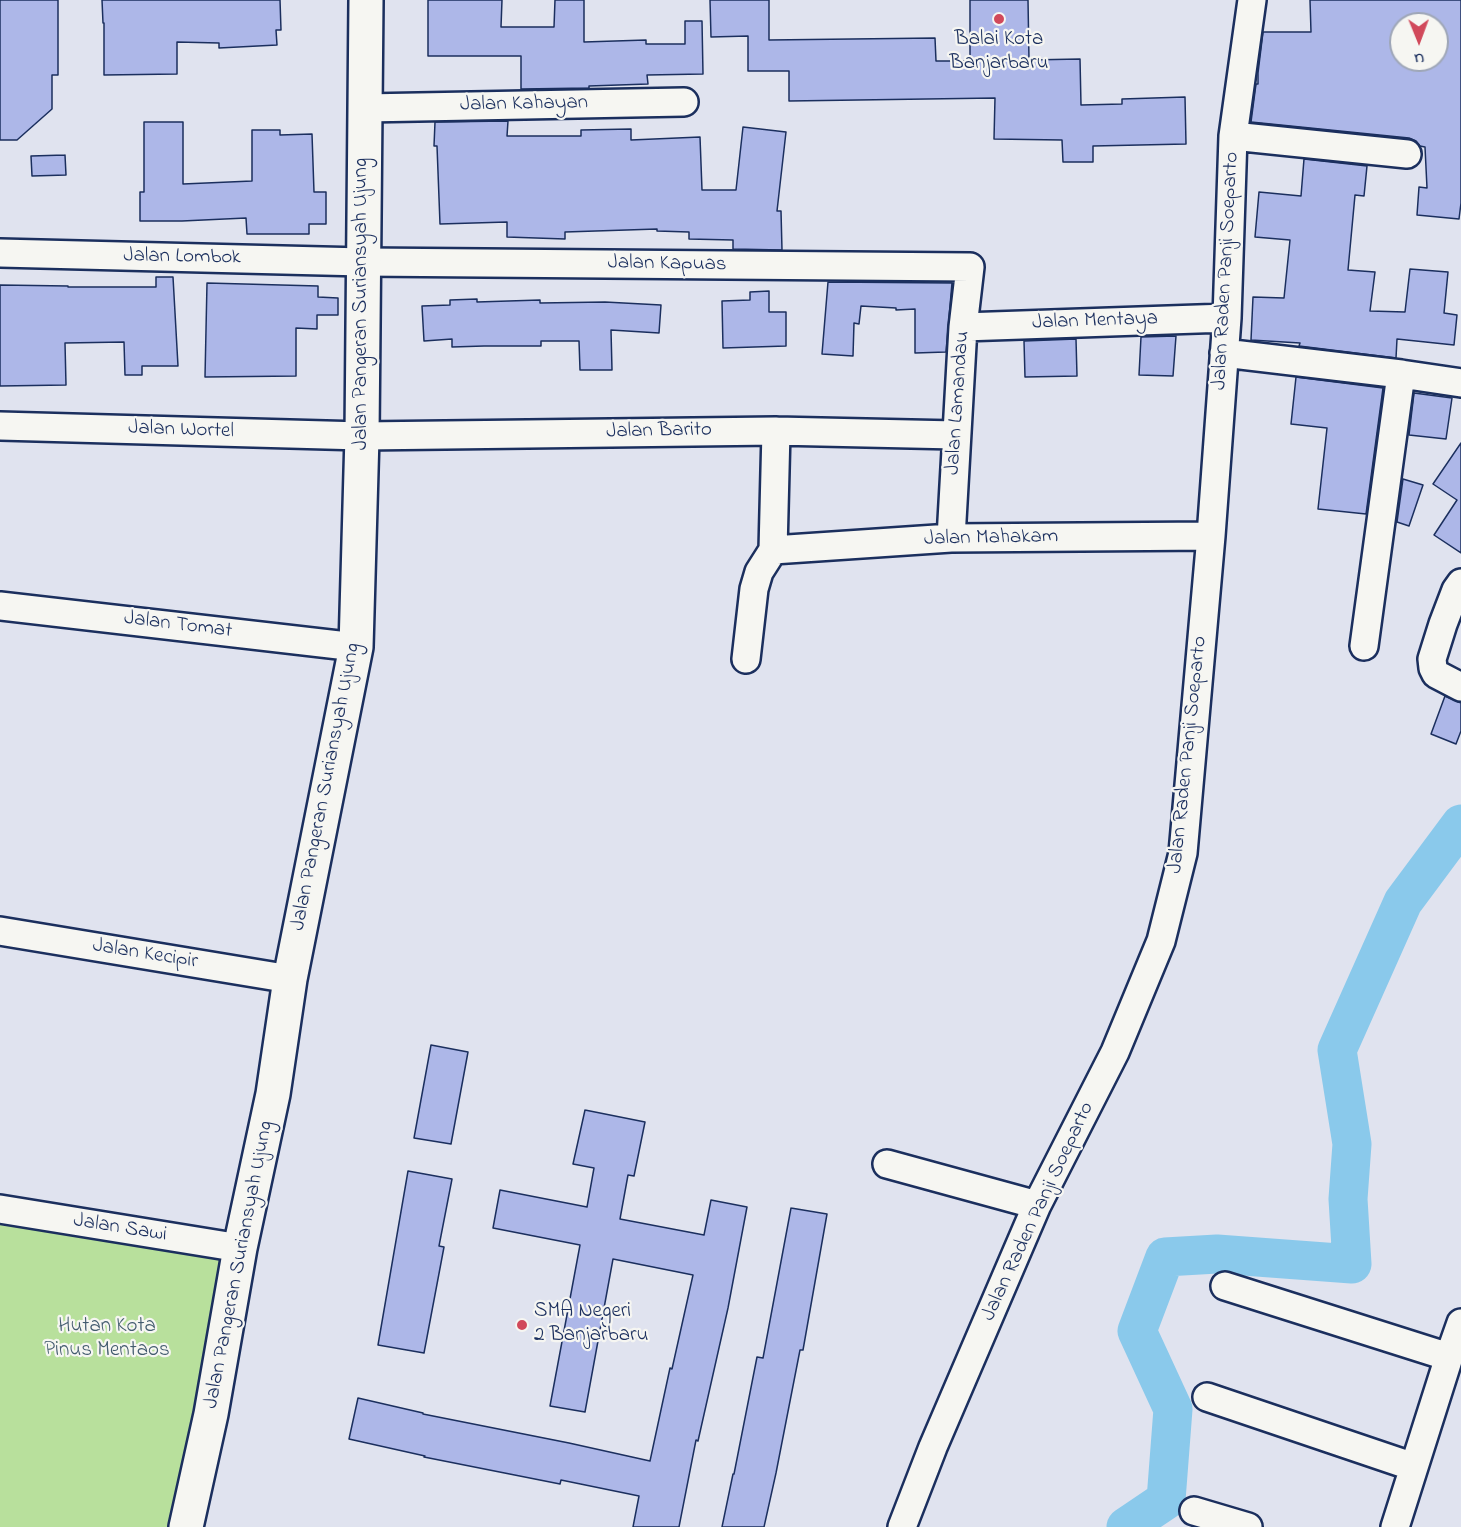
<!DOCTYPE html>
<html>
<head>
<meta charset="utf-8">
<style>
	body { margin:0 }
	#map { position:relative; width:1461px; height:1527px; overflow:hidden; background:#e0e3ef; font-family:"Indie Flower",sans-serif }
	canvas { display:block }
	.north { position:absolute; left:1389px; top:12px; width:60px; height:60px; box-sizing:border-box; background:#f6f6f2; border:2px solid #9ea6b7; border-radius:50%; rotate:179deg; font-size:16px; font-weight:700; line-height:24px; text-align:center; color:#1b2f5e }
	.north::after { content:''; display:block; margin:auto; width:21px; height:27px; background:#d1495b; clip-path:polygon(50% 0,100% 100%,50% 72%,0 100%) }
</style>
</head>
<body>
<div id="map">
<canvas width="1461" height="1527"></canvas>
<div class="north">U</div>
</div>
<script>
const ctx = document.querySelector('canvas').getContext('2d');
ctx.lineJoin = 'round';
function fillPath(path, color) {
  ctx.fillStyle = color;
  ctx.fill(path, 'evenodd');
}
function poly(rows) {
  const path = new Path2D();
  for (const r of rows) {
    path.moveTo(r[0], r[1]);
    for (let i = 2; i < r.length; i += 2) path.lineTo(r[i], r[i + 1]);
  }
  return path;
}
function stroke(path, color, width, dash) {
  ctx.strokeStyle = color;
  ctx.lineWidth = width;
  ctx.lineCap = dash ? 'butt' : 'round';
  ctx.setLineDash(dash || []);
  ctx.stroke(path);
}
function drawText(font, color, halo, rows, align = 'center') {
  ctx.font = font + ' "Indie Flower",sans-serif';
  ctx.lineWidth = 4.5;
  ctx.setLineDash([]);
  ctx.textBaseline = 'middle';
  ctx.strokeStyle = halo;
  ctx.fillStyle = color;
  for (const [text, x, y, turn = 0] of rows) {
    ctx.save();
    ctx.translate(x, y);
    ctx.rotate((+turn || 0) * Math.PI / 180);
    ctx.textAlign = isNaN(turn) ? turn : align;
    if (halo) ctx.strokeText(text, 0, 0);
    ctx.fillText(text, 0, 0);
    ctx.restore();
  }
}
const green = poly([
	[0,1214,231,1252,179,1527,0,1527]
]);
const river = poly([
	[1126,1527,1166,1500,1173,1409,1137,1331,1165,1257,1217,1254,1352,1264,1348,1199,1352,1144,1337,1050,1403,902,1461,824]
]);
const building = poly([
	[0,0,58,0,58,75,52,75,52,109,17,140,0,140,0,0],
	[102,0,280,0,281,30,276,30,277,45,219,48,219,43,177,42,177,74,104,75,104,23,103,23,102,0],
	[428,0,502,0,501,27,554,27,555,0,584,0,584,42,646,40,646,44,685,44,685,21,702,21,703,74,647,75,648,84,589,86,589,88,521,89,521,56,428,56,428,0],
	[710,0,769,0,769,40,935,38,936,61,970,61,970,0,1028,0,1029,60,1080,59,1081,105,1122,104,1122,99,1185,97,1186,144,1093,146,1093,162,1063,162,1062,140,994,139,995,98,789,101,789,71,748,71,748,36,711,37,710,0],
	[1310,0,1461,0,1461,203,1459,219,1417,215,1419,187,1427,188,1425,147,1420,146,1416,141,1409,138,1251,122,1256,84,1258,84,1258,73,1263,32,1311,32,1310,0],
	[1401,24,1439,24,1439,60,1401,60,1401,24],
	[508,121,507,136,581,136,581,130,631,129,631,140,700,137,702,190,736,190,743,127,786,132,777,211,781,211,782,250,733,249,733,240,689,239,689,232,657,231,657,229,565,232,565,239,507,237,507,222,440,224,437,146,434,146,435,122,508,121],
	[144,122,183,122,183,184,252,181,252,130,280,130,280,135,312,134,314,192,326,192,326,224,309,224,309,234,247,234,246,218,182,221,140,221,140,192,144,192,144,122],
	[65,155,66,175,32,176,31,156,65,155],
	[1304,159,1367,166,1364,196,1355,195,1348,270,1375,272,1370,311,1405,312,1410,269,1448,272,1444,313,1457,315,1454,345,1397,339,1396,358,1299,346,1300,343,1251,340,1253,297,1284,298,1290,240,1255,237,1259,192,1301,196,1304,159],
	[156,277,173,277,178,366,142,366,142,375,125,375,124,342,65,343,66,385,0,386,0,285,68,286,68,287,156,287,156,277],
	[828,282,952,283,946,352,915,353,915,309,896,310,896,308,861,306,859,324,854,323,853,356,822,354,828,282],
	[207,283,318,286,318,297,338,298,338,315,317,315,317,329,296,328,296,376,205,377,207,283],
	[769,291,769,312,786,312,786,346,723,348,722,301,750,300,750,292,769,291],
	[477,299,477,302,540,300,540,303,605,302,661,305,659,333,611,330,612,370,580,370,579,341,541,341,541,346,484,346,452,347,452,339,424,341,422,306,450,305,450,300,477,299],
	[1176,336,1173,376,1139,375,1141,337,1176,336],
	[1076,339,1077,376,1025,377,1024,341,1076,339],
	[1296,377,1383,388,1366,514,1318,509,1327,428,1291,424,1296,377],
	[1414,393,1452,398,1446,439,1409,435,1414,393],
	[1461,443,1461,553,1434,535,1457,500,1433,484,1461,443],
	[1403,479,1423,485,1409,526,1397,522,1403,479],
	[1445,696,1461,703,1461,731,1456,744,1431,734,1445,696],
	[431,1045,468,1052,451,1144,414,1138,431,1045],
	[585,1110,645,1122,634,1176,628,1175,620,1219,704,1235,711,1200,747,1207,728,1308,698,1441,696,1440,679,1527,633,1527,639,1496,561,1480,560,1484,424,1457,425,1456,349,1439,358,1398,423,1413,423,1414,569,1443,650,1461,670,1368,672,1369,693,1275,613,1259,585,1412,550,1406,580,1245,493,1228,500,1190,587,1207,594,1168,573,1164,585,1110],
	[408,1171,452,1179,439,1246,444,1247,424,1353,378,1345,408,1171],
	[791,1208,827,1214,803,1350,800,1350,776,1473,764,1527,722,1527,733,1474,734,1474,757,1357,763,1358,791,1208]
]);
const minor = poly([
	[365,108,684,102],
	[1233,136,1407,154],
	[0,253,363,262,970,267,963,327,951,538],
	[963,327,1227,318],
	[1224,353,1401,374,1461,383],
	[0,426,362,436,776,431,956,435],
	[773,550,951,538,1211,536],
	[1461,583,1456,590,1443,624,1432,659,1433,668,1436,674,1461,687],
	[0,606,356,647],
	[1364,646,1401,374],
	[746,659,754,589,759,572,773,550,776,431],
	[0,931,290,979],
	[887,1164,1037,1205],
	[0,1209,240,1248],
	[1225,1286,1449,1357],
	[1207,1397,1414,1467],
	[1194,1511,1248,1527],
	[902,1527,933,1447,1037,1205,1115,1052,1161,941,1183,853,1211,536,1227,318,1233,136,1252,0],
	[1395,1527,1449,1357,1461,1323]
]);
const major = poly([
	[186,1527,211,1414,240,1248,273,1094,290,979,356,647,362,436,366,0]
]);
const markers = [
	[999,19,6,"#d1495b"],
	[522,1325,6,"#d1495b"]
];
const poiNames = [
	["Balai Kota",999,41],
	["Banjarbaru",999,65],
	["SMA Negeri",534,1313,"left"],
	["2 Banjarbaru",534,1337,"left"]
];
const streetNames = [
	["Jalan Kahayan",524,105,-1],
	["Jalan Lombok",182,258,1],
	["Jalan Kapuas",667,265,1],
	["Jalan Raden Panji Soeparto",1227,271,-87],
	["Jalan Pangeran Suriansyah Ujung",363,304,-90],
	["Jalan Mentaya",1095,322,-2],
	["Jalan Lamandau",959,403,-86],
	["Jalan Wortel",181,431,2],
	["Jalan Barito",659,432,-1],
	["Jalan Mahakam",991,539,-1],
	["Jalan Tomat",178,626,7],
	["Jalan Raden Panji Soeparto",1189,755,-84],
	["Jalan Pangeran Suriansyah Ujung",327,787,-79],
	["Jalan Kecipir",145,955,9],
	["Jalan Raden Panji Soeparto",1039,1212,-65],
	["Jalan Sawi",120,1229,9],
	["Jalan Pangeran Suriansyah Ujung",240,1265,-79]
];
const parkNames = [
	["Hutan Kota",107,1328],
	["Pinus Mentaos",107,1352]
];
fillPath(green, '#b8e09c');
stroke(river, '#8ac9eb', 39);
fillPath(building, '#adb7e8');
stroke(building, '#1b2f5e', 1.5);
stroke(minor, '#1b2f5e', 32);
stroke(major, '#1b2f5e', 38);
stroke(minor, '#f6f6f2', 27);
stroke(major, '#f6f6f2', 33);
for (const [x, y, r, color] of markers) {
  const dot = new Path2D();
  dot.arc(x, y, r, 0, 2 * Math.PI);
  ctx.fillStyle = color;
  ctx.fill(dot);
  stroke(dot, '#f6f6f2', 2);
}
drawText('21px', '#1b2f5e', '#f6f6f2', poiNames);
drawText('21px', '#1b2f5e', '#f6f6f2', streetNames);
drawText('21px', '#425b6e', '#f6f6f2', parkNames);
</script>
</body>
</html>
